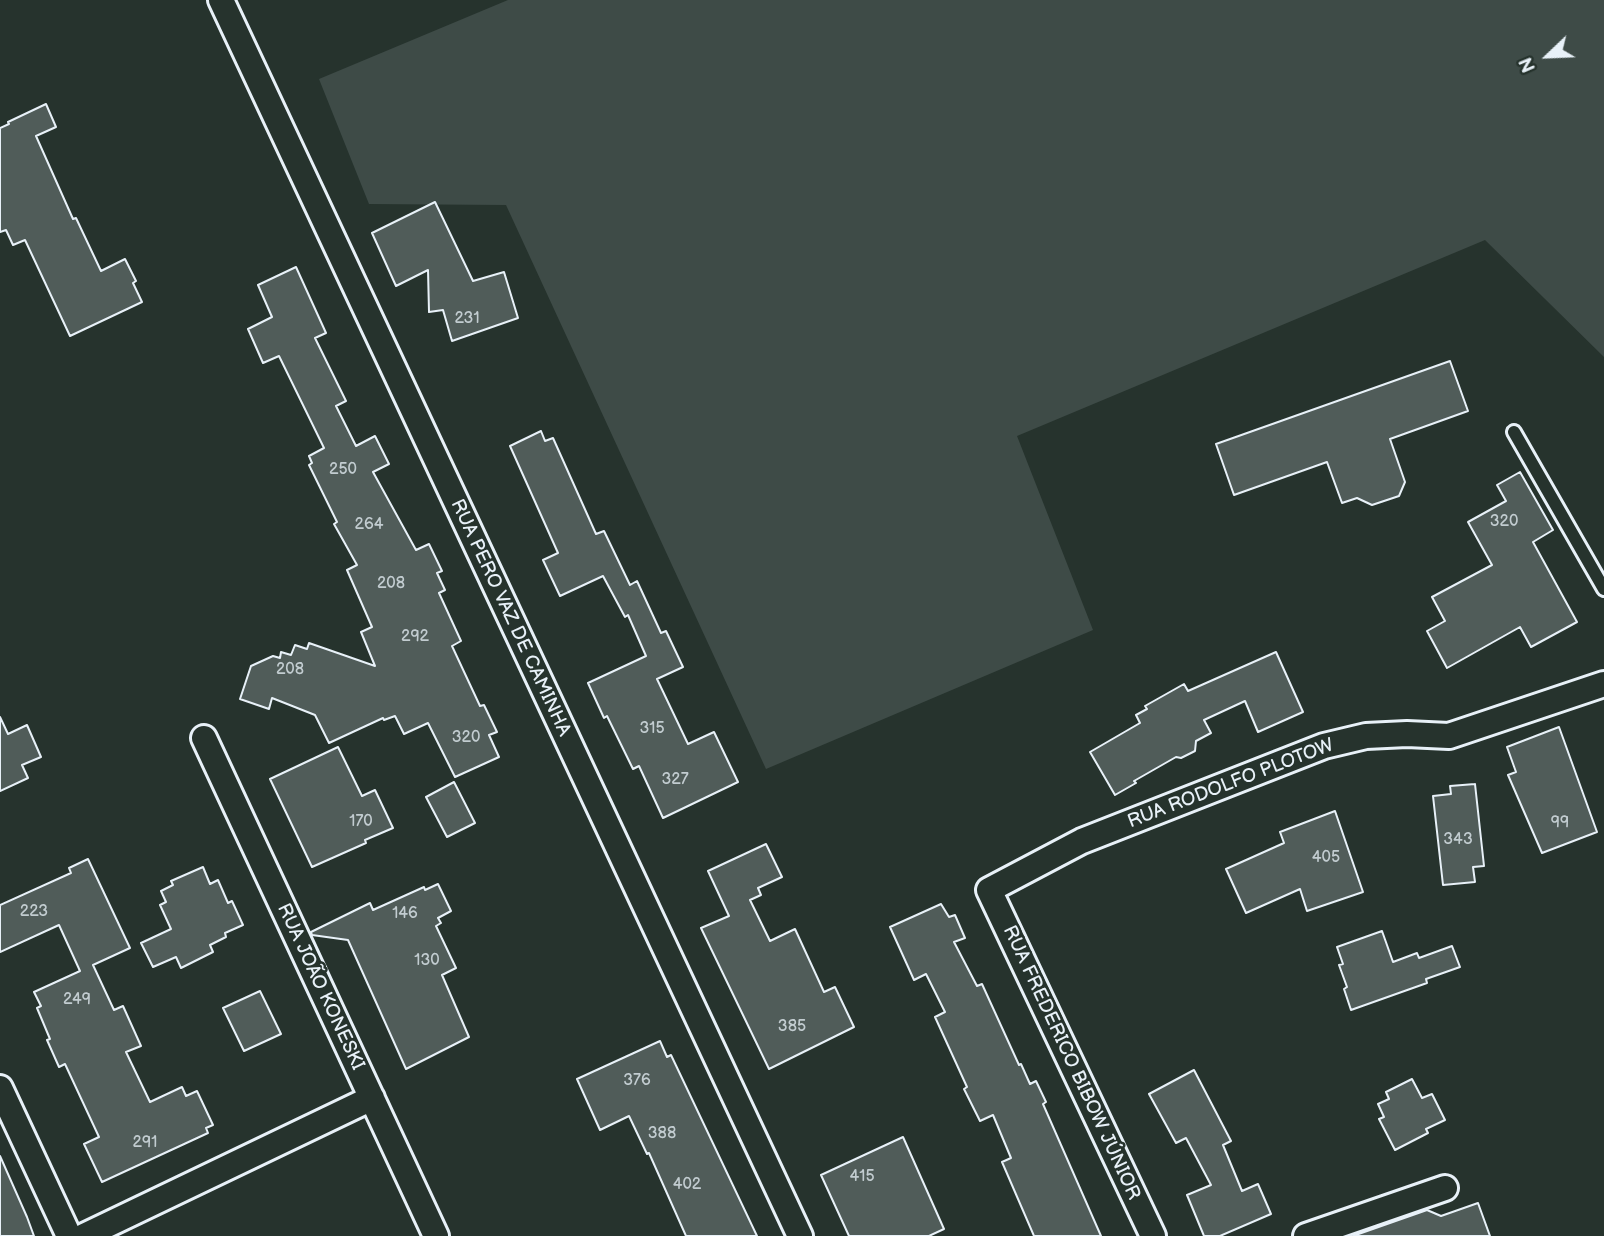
<!DOCTYPE html>
<html>
<head>
<meta charset="utf-8">
<style>
	body { margin:0 }
	#map { position:relative; width:1604px; height:1236px; overflow:hidden; background:#26332d; font-family:"Balsamiq Sans",sans-serif }
	canvas { display:block }
	.north { position:absolute; left:1513px; top:21px; width:70px; height:70px; -webkit-text-stroke:5px #26332d; paint-order:stroke; rotate:247deg; font-size:19px; font-weight:700; line-height:28px; text-align:center; color:#e8f1f8 }
	.north::after { content:''; display:block; margin:auto; width:24px; height:32px; background:#e8f1f8; clip-path:polygon(50% 0,100% 100%,50% 72%,0 100%) }
</style>
</head>
<body>
<div id="map">
<canvas width="1604" height="1236"></canvas>
<div class="north">N</div>
</div>
<script>
const ctx = document.querySelector('canvas').getContext('2d');
ctx.lineJoin = 'round';
function fillPath(path, color) {
  ctx.fillStyle = color;
  ctx.fill(path, 'evenodd');
}
function poly(rows) {
  const path = new Path2D();
  for (const r of rows) {
    path.moveTo(r[0], r[1]);
    for (let i = 2; i < r.length; i += 2) path.lineTo(r[i], r[i + 1]);
  }
  return path;
}
function stroke(path, color, width, dash) {
  ctx.strokeStyle = color;
  ctx.lineWidth = width;
  ctx.lineCap = dash ? 'butt' : 'round';
  ctx.setLineDash(dash || []);
  ctx.stroke(path);
}
function drawText(font, color, halo, rows, align = 'center') {
  ctx.font = font + ' "Balsamiq Sans",sans-serif';
  ctx.lineWidth = 5;
  ctx.setLineDash([]);
  ctx.textBaseline = 'middle';
  ctx.strokeStyle = halo;
  ctx.fillStyle = color;
  for (const [text, x, y, turn = 0] of rows) {
    ctx.save();
    ctx.translate(x, y);
    ctx.rotate((+turn || 0) * Math.PI / 180);
    ctx.textAlign = isNaN(turn) ? turn : align;
    if (halo) ctx.strokeText(text, 0, 0);
    ctx.fillText(text, 0, 0);
    ctx.restore();
  }
}
const green = poly([
	[508,0,1604,0,1604,357,1485,240,1017,436,1093,630,766,769,506,205,369,204,319,79]
]);
const building = poly([
	[46,104,56,127,36,136,73,219,76,218,101,271,125,259,136,281,133,283,142,302,70,336,25,240,13,245,6,230,0,232,0,128,9,124,8,122,46,104],
	[435,202,473,281,504,272,518,318,452,341,443,310,429,312,428,270,396,286,372,233,435,202],
	[296,267,326,333,315,338,346,401,336,406,356,446,375,436,389,464,373,472,416,550,429,544,442,571,437,573,445,590,439,593,461,641,452,646,480,706,484,705,497,732,489,735,499,757,455,777,428,723,404,734,395,716,384,720,383,718,329,743,315,715,272,698,269,709,240,699,251,666,273,656,280,658,281,652,291,655,295,645,307,649,309,643,375,666,361,632,372,627,347,570,357,565,334,524,337,522,309,465,312,463,309,456,324,448,279,356,263,363,248,329,272,317,258,285,296,267],
	[1450,361,1468,411,1390,439,1405,482,1399,496,1372,505,1357,498,1342,503,1327,462,1234,495,1216,444,1450,361],
	[541,431,545,441,553,438,596,534,604,531,630,585,637,581,661,633,666,631,683,667,657,679,688,744,714,732,738,782,663,818,639,766,633,769,607,716,604,718,588,683,646,656,628,615,625,617,603,576,560,596,543,560,558,553,510,446,541,431],
	[1520,472,1553,530,1533,542,1577,622,1531,647,1520,627,1447,668,1427,631,1445,621,1432,597,1492,565,1468,522,1506,501,1497,485,1520,472],
	[1276,652,1303,712,1258,732,1245,701,1204,720,1211,733,1196,741,1195,751,1181,758,1176,757,1134,781,1136,783,1115,795,1090,752,1140,723,1136,715,1147,709,1145,706,1184,684,1188,691,1276,652],
	[0,717,8,734,27,725,41,757,22,765,28,778,0,791,0,717],
	[1559,727,1597,832,1542,853,1508,775,1516,772,1507,747,1559,727],
	[338,747,362,796,375,790,393,828,365,840,366,843,312,867,270,779,338,747],
	[454,782,475,823,447,837,426,797,454,782],
	[1475,784,1484,866,1473,867,1475,882,1443,885,1433,796,1451,794,1450,786,1475,784],
	[1335,811,1363,892,1307,911,1300,889,1246,913,1226,869,1284,843,1280,832,1335,811],
	[766,844,782,877,758,888,761,895,750,900,770,941,795,929,824,992,835,987,854,1027,769,1069,701,928,729,916,708,871,766,844],
	[88,859,130,948,93,965,114,1010,123,1006,141,1046,126,1052,150,1102,182,1087,186,1096,197,1091,213,1125,206,1128,208,1133,102,1182,84,1144,99,1137,65,1064,59,1067,47,1040,50,1039,37,1008,41,1006,34,992,80,971,59,925,0,952,0,905,71,873,69,868,88,859],
	[203,867,210,884,218,880,228,903,232,901,243,925,225,933,226,937,210,945,213,952,181,968,176,957,153,967,141,943,171,929,160,905,166,902,161,891,173,885,171,881,203,867],
	[438,884,451,911,438,918,441,923,436,926,456,968,442,975,469,1037,406,1069,348,940,312,935,311,932,370,903,373,910,424,887,425,890,438,884],
	[941,904,949,917,955,915,965,938,954,942,977,986,982,984,1019,1065,1021,1064,1030,1084,1036,1081,1046,1102,1043,1104,1101,1236,1034,1236,1002,1162,1011,1158,993,1115,980,1121,964,1089,967,1087,935,1017,945,1012,926,974,914,980,890,927,941,904],
	[1382,931,1393,962,1417,953,1419,958,1452,946,1460,967,1426,979,1427,983,1351,1010,1344,989,1347,987,1339,965,1343,964,1337,947,1382,931],
	[260,991,281,1034,244,1051,223,1008,260,991],
	[660,1041,667,1057,671,1055,757,1236,686,1236,649,1153,647,1154,629,1116,600,1130,577,1079,660,1041],
	[1194,1070,1231,1141,1223,1145,1242,1191,1258,1184,1271,1214,1220,1236,1204,1236,1187,1195,1211,1185,1186,1138,1176,1143,1149,1094,1194,1070],
	[1412,1079,1422,1098,1432,1094,1445,1120,1426,1129,1428,1133,1395,1150,1379,1119,1384,1117,1378,1104,1389,1099,1386,1092,1412,1079],
	[903,1137,944,1229,929,1236,849,1236,821,1175,903,1137],
	[0,1156,27,1217,34,1236,0,1236,0,1156],
	[1478,1203,1490,1236,1353,1236,1427,1210,1441,1216,1478,1203]
]);
const lane = poly([
	[1514,432,1604,589]
]);
const street = poly([
	[221,0,800,1236],
	[204,738,436,1236],
	[0,1088,69,1236],
	[84,1236,372,1098],
	[1153,1236,989,890,1082,841,1324,746,1366,736,1407,734,1449,736,1604,684],
	[1306,1236,1445,1188]
]);
const numberNames = [
	["231",467,319],
	["250",343,470],
	["320",1504,522],
	["264",369,525],
	["208",391,584],
	["292",415,637],
	["208",290,670],
	["315",652,729],
	["320",466,738],
	["327",675,780],
	["170",361,822],
	["99",1560,823],
	["343",1458,840],
	["405",1326,858],
	["223",34,912],
	["146",405,914],
	["130",427,961],
	["249",77,1000],
	["385",792,1027],
	["376",637,1081],
	["388",662,1134],
	["291",145,1143],
	["415",862,1177],
	["402",687,1185]
];
const streetNames = [
	["RUA PERO VAZ DE CAMINHA",510,618,65],
	["RUA RODOLFO PLOTOW",1231,784,-21],
	["RUA JOÃO KONESKI",320,987,65],
	["RUA FREDERICO BIBOW JÚNIOR",1071,1063,65]
];
fillPath(green, '#3e4b47');
fillPath(building, '#505c59');
stroke(building, '#e8f1f8', 2);
stroke(lane, '#e8f1f8', 18);
stroke(street, '#e8f1f8', 30);
stroke(lane, '#26332d', 12);
stroke(street, '#26332d', 24);
drawText('16px', '#c2ccd0', null, numberNames);
drawText('19px', '#e8f1f8', '#26332d', streetNames);
</script>
</body>
</html>
